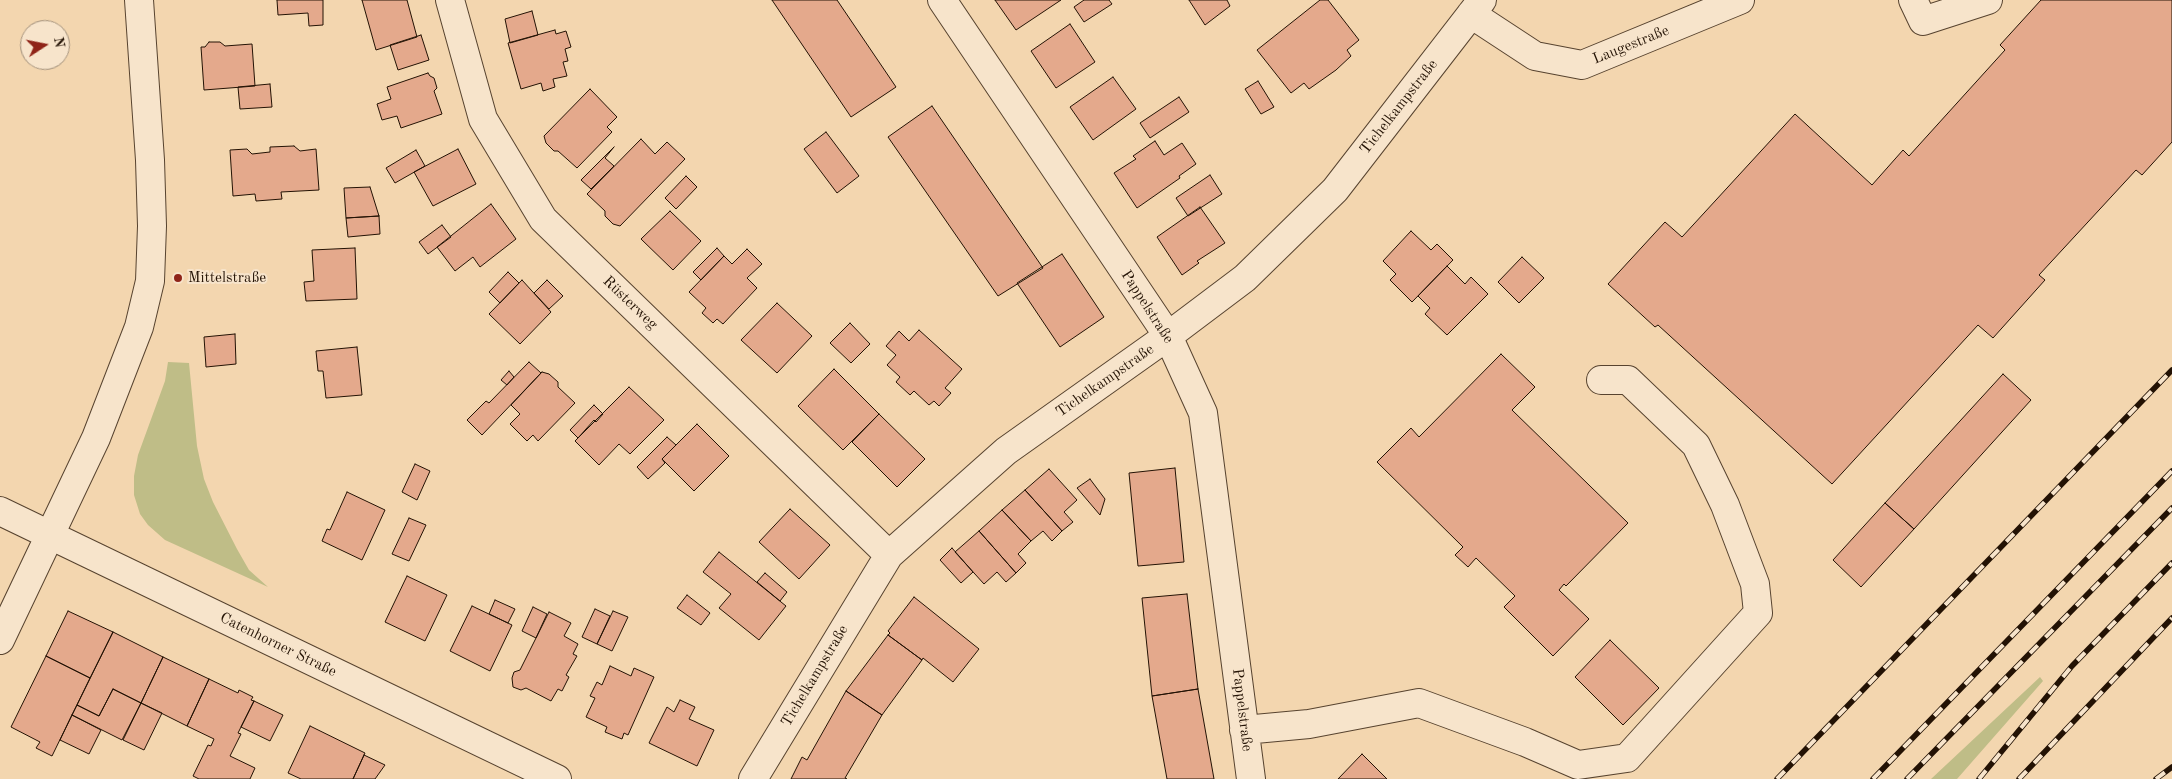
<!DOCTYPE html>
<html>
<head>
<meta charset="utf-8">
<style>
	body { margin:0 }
	#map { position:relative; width:2172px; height:779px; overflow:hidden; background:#f3d6af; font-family:"Old Standard TT",serif }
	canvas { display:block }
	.north { position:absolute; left:20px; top:20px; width:50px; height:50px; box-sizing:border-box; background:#f7e4cb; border:1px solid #a2907b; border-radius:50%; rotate:79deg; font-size:14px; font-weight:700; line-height:20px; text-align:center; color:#231204 }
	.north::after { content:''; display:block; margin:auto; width:18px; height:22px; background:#8f2418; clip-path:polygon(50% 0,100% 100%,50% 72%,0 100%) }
</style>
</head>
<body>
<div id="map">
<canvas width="2172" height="779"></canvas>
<div class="north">N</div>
</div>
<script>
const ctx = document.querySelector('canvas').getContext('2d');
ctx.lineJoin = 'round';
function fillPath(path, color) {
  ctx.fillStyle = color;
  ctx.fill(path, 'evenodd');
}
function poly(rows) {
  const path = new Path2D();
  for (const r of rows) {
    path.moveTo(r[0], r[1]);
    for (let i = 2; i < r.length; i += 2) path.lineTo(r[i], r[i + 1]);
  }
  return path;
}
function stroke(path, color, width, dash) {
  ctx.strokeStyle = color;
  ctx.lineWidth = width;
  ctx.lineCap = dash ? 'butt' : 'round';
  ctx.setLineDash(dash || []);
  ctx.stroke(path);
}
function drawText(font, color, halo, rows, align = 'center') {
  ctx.font = font + ' "Old Standard TT",serif';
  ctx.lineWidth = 4;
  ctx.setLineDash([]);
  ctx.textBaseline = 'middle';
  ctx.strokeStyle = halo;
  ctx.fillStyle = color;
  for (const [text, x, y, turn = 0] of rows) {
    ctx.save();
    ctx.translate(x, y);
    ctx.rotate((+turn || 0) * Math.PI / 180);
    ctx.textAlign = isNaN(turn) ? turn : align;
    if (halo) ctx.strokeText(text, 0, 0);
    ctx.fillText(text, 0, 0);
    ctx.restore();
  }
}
const green = poly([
	[168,362,189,363,197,446,204,479,213,502,237,549,249,570,268,587,165,540,148,525,140,514,134,495,134,476,138,455,165,381],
	[2040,677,2043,681,1957,779,1931,779]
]);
const building = poly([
	[277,0,323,0,323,25,309,26,308,13,278,15,277,0],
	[362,0,407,0,417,37,376,50,362,0],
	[772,0,837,0,896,87,851,117,772,0],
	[995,0,1061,0,1016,30,995,0],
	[1084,0,1109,0,1112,4,1084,22,1074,7,1084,0],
	[1189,0,1227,0,1230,6,1205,25,1189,0],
	[1320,0,1328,0,1359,40,1347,50,1351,56,1336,70,1309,89,1304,83,1291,93,1257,50,1320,0],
	[2041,0,2172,0,2172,142,2142,175,2136,170,2039,275,2045,280,1993,338,1978,325,1832,484,1658,325,1655,327,1608,284,1665,222,1682,237,1795,114,1872,185,1903,150,1909,156,2005,50,2000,45,2041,0],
	[532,11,538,35,510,43,505,19,532,11],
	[1070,24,1095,62,1056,88,1031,51,1070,24],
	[555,30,556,34,566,31,571,47,565,49,568,61,563,62,567,76,553,79,555,87,543,91,541,83,521,89,508,43,555,30],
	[421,35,429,60,398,70,390,45,421,35],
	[209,42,220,42,225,46,252,44,255,86,204,90,201,47,205,47,209,42],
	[428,73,430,76,434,78,437,88,434,91,442,114,401,128,397,116,382,120,377,104,391,99,387,87,428,73],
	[1113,77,1136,109,1093,140,1070,107,1113,77],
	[1258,81,1274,107,1261,114,1245,89,1258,81],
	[270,84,272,107,240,109,238,87,270,84],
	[590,89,617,117,607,127,612,132,577,168,558,151,554,151,546,143,544,136,590,89],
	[1179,97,1189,112,1150,138,1140,123,1179,97],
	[932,106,1043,268,998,296,888,137,932,106],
	[826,132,859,176,837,193,804,149,826,132],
	[641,139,655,154,667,142,685,159,620,226,613,224,605,216,605,211,587,194,641,139],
	[1155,141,1164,155,1182,143,1196,164,1179,176,1180,178,1137,208,1114,173,1136,159,1133,156,1155,141],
	[294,146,300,151,316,149,319,190,281,192,282,199,256,201,255,194,233,196,230,150,247,149,252,154,270,152,270,147,294,146],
	[614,147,605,158,614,166,591,189,581,180,614,147],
	[458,149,476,184,433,206,414,172,458,149],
	[416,150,425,166,395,183,386,168,416,150],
	[1210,175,1222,194,1188,216,1176,198,1210,175],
	[686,176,697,187,676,209,665,198,686,176],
	[370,187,379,216,346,218,344,188,370,187],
	[491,204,516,239,480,267,473,257,455,271,437,247,491,204],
	[1200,207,1225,243,1197,261,1199,263,1182,275,1157,237,1200,207],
	[670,211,701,241,673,270,641,239,670,211],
	[379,216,380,234,348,237,346,218,379,216],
	[442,225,451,237,428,254,419,242,442,225],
	[1411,231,1431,250,1437,244,1453,260,1412,302,1390,280,1396,274,1383,261,1411,231],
	[355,248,357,299,306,301,304,282,314,281,312,250,355,248],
	[717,248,724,256,701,280,693,272,717,248],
	[747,249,762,264,747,278,757,288,723,324,717,319,713,323,702,313,706,308,689,292,724,256,732,264,747,249],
	[1062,254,1104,317,1060,347,1017,283,1062,254],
	[1522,257,1544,278,1519,303,1498,282,1522,257],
	[1447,266,1465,284,1471,277,1488,294,1447,335,1425,314,1430,308,1418,296,1447,266],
	[508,272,519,283,500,303,489,292,508,272],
	[522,280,551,312,520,344,489,314,522,280],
	[547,280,563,296,549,309,534,293,547,280],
	[777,303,812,336,777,373,741,340,777,303],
	[850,323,870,344,851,363,830,343,850,323],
	[919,330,962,369,945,388,951,393,939,406,934,401,929,405,914,391,910,395,896,382,900,377,887,365,896,355,886,346,899,331,909,341,919,330],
	[235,334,236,364,206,367,204,337,235,334],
	[357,347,362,395,326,398,323,371,318,371,316,351,357,347],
	[1501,354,1535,387,1512,410,1628,523,1566,586,1564,584,1559,590,1589,619,1553,656,1504,607,1515,596,1476,558,1468,567,1455,555,1463,547,1377,462,1411,428,1419,437,1501,354],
	[529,362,541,373,482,435,467,420,486,401,489,403,529,362],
	[834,369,879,414,843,450,798,406,834,369],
	[509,371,514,377,507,385,501,380,509,371],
	[542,372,549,374,558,382,558,387,575,403,538,441,533,435,527,441,510,424,520,414,511,405,542,372],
	[2003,374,2031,400,1914,529,1885,503,2003,374],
	[629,387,664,420,630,454,619,444,599,465,575,441,629,387],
	[594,405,603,414,596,422,594,420,578,438,570,430,594,405],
	[879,414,925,459,897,487,852,442,879,414],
	[697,424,729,456,694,491,662,459,697,424],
	[667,437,676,445,662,459,665,463,648,479,637,467,667,437],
	[415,464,430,471,417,500,402,492,415,464],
	[1175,468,1184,562,1138,566,1129,473,1175,468],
	[1049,469,1077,500,1064,512,1073,522,1062,531,1025,490,1049,469],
	[1090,479,1105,499,1100,515,1077,488,1090,479],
	[1025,490,1062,531,1052,541,1043,531,1031,541,1002,510,1025,490],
	[347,492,385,510,362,560,322,541,327,529,330,530,347,492],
	[1885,503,1914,529,1861,587,1833,560,1885,503],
	[790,509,830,545,799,579,759,542,790,509],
	[1002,510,1031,541,1018,554,1026,563,1016,573,979,531,1002,510],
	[409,518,426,525,409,561,392,554,409,518],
	[979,531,1016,573,1006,582,997,572,984,584,955,552,979,531],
	[952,548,973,572,961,583,940,560,952,548],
	[719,552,786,606,759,640,719,608,731,594,703,572,719,552],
	[765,573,787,592,780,601,757,582,765,573],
	[407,576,447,595,425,641,385,622,407,576],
	[1187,594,1198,689,1152,696,1142,598,1187,594],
	[687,595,710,613,701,625,677,608,687,595],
	[914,597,979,649,953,682,923,658,922,660,888,635,890,633,888,631,914,597],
	[495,600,515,609,508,623,489,614,495,600],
	[472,606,512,625,490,671,450,651,472,606],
	[533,607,547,614,536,638,522,631,533,607],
	[595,609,610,616,597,644,582,637,595,609],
	[68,611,113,632,90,678,46,656,68,611],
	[613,611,628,617,612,651,597,644,613,611],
	[549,612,571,623,564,636,578,644,573,654,577,656,566,675,569,677,562,691,558,689,551,701,526,688,521,690,513,687,512,678,514,672,520,670,549,612],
	[113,632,163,657,141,703,113,689,99,716,77,705,113,632],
	[888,635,922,660,882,715,846,691,888,635],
	[1610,640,1659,688,1623,725,1575,677,1610,640],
	[46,656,90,678,52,756,36,748,40,742,11,727,46,656],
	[163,657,209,679,187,726,141,703,163,657],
	[610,666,631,676,634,668,654,677,628,735,624,733,622,739,605,732,607,727,586,717,595,698,590,696,597,682,602,685,610,666],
	[209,679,238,693,239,690,253,697,251,700,254,701,238,733,241,734,230,756,255,768,250,779,199,779,193,776,208,745,211,746,214,739,187,726,209,679],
	[113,689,141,703,122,740,72,715,77,705,99,716,113,689],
	[1198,689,1214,779,1167,779,1152,696,1198,689],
	[846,691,882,715,845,778,847,779,791,779,802,757,807,760,846,691],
	[680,700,695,707,689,719,714,730,697,766,649,743,667,707,674,712,680,700],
	[254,701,283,715,270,741,241,727,254,701],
	[141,703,162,713,144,750,123,740,141,703],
	[72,715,101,730,89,754,60,740,72,715],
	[310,726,365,753,353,779,301,779,288,773,310,726],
	[1362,754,1387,779,1338,779,1362,754],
	[364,755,385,765,375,779,353,779,364,755]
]);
const minor = poly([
	[450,0,483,119,543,219,889,555],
	[942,0,1168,336,1203,413,1251,779],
	[1913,0,1923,21,1988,0],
	[1471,14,1535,56,1582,65,1740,0],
	[0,511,557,779],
	[0,640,96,438,139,327,150,281,152,226,150,160,139,0],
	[1244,730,1309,724,1419,703,1525,742,1578,765,1627,758,1758,613,1755,584,1725,505,1696,445,1628,380,1601,380],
	[753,779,889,555,1006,451,1168,336,1245,278,1335,190,1482,0]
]);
const rail = poly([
	[1777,779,2172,370],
	[1873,779,2172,471],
	[1907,779,2172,508],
	[1979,779,2072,666,2172,563],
	[2019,779,2172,618],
	[2156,779,2172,767]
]);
const markers = [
	[178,278,5,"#8f2418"]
];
const streetNames = [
	["Laugestraße",1631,45,-22],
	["Tichelkampstraße",1399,107,-52],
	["Rüsterweg",630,303,44],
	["Pappelstraße",1147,307,57],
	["Tichelkampstraße",1105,381,-35],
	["Catenhorner Straße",278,645,26],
	["Tichelkampstraße",815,676,-59],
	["Pappelstraße",1242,710,83]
];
const poiNames = [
	["Mittelstraße",188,278]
];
fillPath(green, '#bfbd87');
fillPath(building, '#e4a98c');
stroke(building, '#231204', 1);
stroke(minor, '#57432f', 30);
stroke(minor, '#f7e4cb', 28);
stroke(rail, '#231204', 5.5);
stroke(rail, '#f7e4cb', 4, [11]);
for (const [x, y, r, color] of markers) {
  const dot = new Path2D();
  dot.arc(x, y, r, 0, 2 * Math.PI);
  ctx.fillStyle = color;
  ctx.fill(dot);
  stroke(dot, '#f7e4cb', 2);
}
drawText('15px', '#231204', '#f7e4cb', streetNames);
drawText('15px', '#231204', '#f7e4cb', poiNames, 'left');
</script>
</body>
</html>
